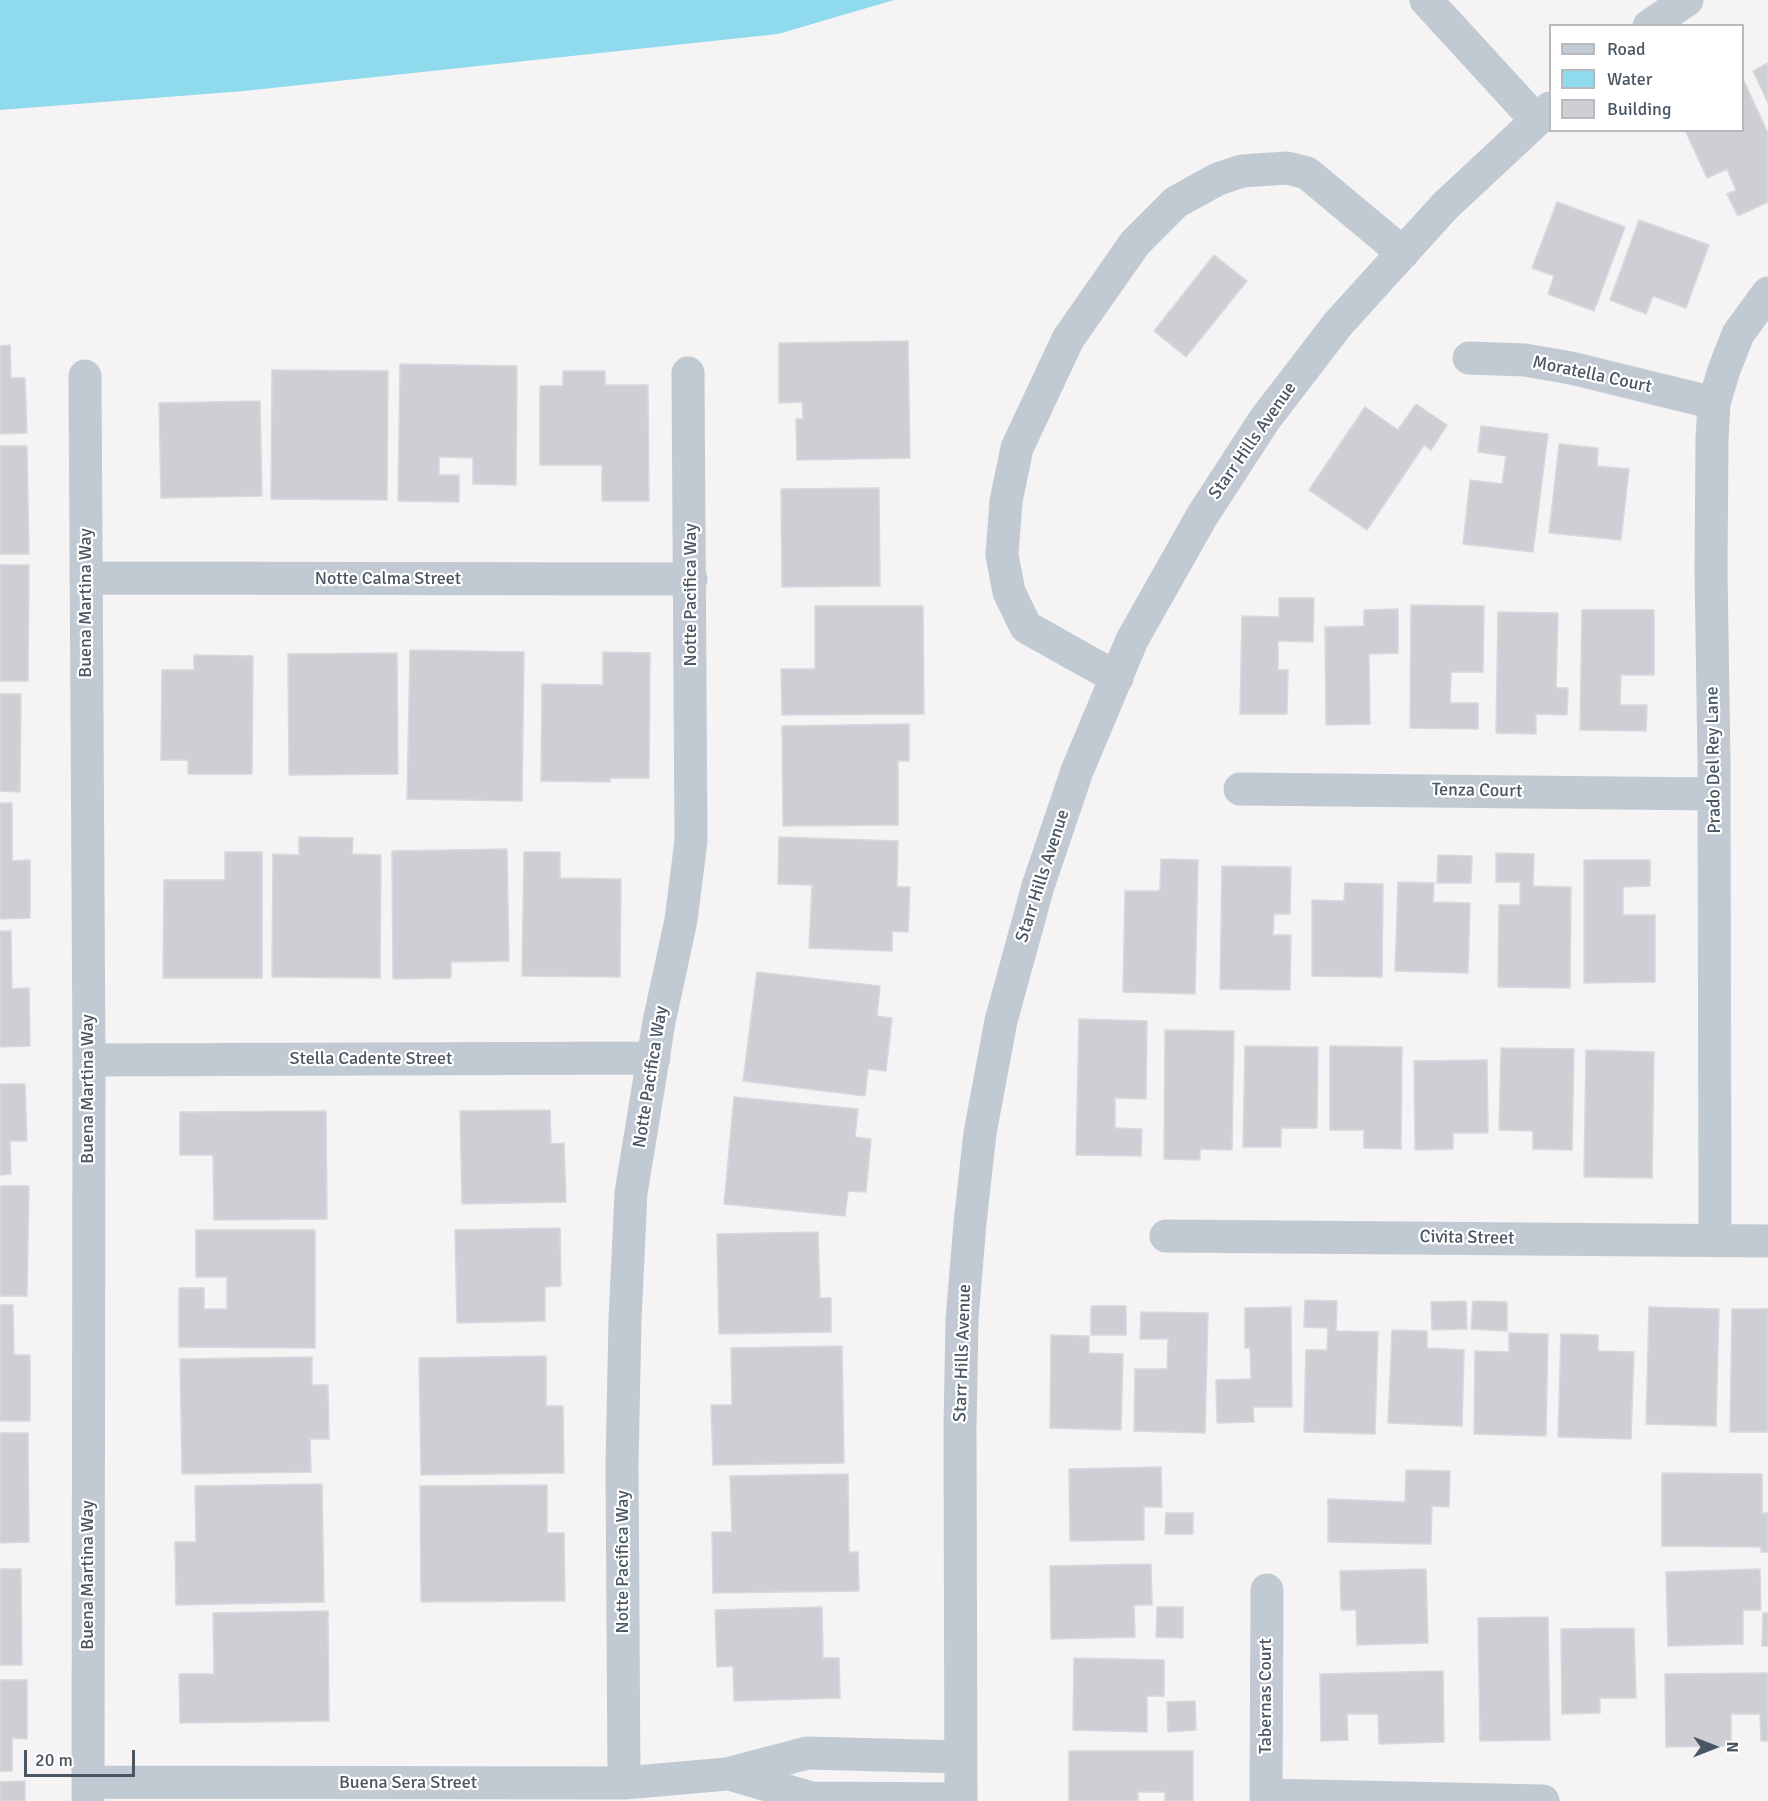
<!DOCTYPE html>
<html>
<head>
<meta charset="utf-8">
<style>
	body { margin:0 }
	#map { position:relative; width:1768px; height:1801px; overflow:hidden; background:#f5f3f3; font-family:Signika,sans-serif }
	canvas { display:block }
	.legend { position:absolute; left:1549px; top:24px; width:195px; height:108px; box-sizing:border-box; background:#fff; border:2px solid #b7bbc0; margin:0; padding:8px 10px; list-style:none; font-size:18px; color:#4a5661 }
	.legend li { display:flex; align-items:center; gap:12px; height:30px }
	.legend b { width:30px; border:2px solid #b7bbc0 }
	.north { position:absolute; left:1684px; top:1717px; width:60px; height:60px; -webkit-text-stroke:4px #fff; paint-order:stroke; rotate:90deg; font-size:16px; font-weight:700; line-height:24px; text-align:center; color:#4a5661 }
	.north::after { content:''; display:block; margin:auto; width:21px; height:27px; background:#4a5661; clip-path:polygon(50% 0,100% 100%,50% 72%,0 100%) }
	.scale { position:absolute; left:24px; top:1750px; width:111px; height:27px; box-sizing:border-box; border:3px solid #4a5661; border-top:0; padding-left:8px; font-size:18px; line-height:21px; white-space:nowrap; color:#4a5661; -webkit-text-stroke:4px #fff; paint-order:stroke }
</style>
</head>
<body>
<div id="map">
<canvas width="1768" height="1801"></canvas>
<ul class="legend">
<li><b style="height:8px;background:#c1cad2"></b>Road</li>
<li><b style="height:16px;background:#90daee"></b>Water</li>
<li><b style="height:16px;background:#cdcfd5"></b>Building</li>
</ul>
<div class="north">N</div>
<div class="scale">20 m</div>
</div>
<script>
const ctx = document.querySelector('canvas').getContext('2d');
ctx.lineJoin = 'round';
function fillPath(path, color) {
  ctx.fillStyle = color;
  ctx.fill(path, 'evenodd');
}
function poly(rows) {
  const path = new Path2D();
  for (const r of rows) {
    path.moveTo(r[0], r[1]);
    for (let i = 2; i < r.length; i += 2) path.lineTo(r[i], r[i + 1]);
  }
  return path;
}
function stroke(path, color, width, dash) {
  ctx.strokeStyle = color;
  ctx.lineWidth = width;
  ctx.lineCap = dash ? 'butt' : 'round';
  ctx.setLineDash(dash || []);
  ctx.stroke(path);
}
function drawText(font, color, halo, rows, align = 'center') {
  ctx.font = font + ' Signika,sans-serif';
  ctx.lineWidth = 4.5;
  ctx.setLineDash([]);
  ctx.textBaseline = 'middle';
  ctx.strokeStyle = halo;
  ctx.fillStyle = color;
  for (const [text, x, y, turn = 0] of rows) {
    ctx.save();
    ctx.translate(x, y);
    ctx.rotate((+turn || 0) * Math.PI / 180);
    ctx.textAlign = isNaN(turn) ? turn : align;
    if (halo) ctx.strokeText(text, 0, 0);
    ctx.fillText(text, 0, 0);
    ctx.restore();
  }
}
const water = poly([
	[0,0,894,0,778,34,244,91,0,110]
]);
const building = poly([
	[1768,63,1768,103,1753,71,1768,63],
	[1743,79,1768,133,1768,202,1738,216,1727,194,1736,190,1727,169,1707,178,1685,130,1742,130,1743,79],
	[1557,202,1625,227,1594,311,1548,294,1554,276,1532,268,1557,202],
	[1639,220,1709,245,1686,308,1653,296,1646,314,1610,300,1639,220],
	[1214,255,1247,281,1186,357,1154,331,1214,255],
	[908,341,910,458,797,460,796,419,803,419,802,402,779,403,779,343,908,341],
	[10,345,11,378,25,378,27,433,0,434,0,346,10,345],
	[400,364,517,366,516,485,473,484,473,458,439,457,439,475,459,475,459,502,398,501,400,364],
	[272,370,388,371,387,500,271,499,272,370],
	[563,371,605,371,605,385,648,385,649,501,602,501,602,465,540,465,540,386,563,386,563,371],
	[260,401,262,496,161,498,159,403,260,401],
	[1416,404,1447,425,1431,450,1424,445,1367,530,1309,490,1365,407,1398,430,1416,404],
	[1481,426,1548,434,1533,552,1463,544,1470,480,1502,484,1506,456,1478,452,1481,426],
	[1559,444,1598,448,1597,466,1629,469,1621,540,1549,533,1559,444],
	[0,446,27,446,29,554,0,554,0,446],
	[879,488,880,586,782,587,781,489,879,488],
	[0,565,29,565,28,681,0,681,0,565],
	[1279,598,1314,598,1313,642,1278,641,1278,670,1288,670,1287,714,1240,714,1242,616,1279,617,1279,598],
	[1411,605,1484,606,1483,672,1451,672,1450,703,1478,703,1478,729,1410,728,1411,605],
	[815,606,923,606,924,714,782,715,781,669,815,669,815,606],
	[1398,609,1398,653,1369,654,1370,724,1326,725,1325,627,1364,626,1364,610,1398,609],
	[1582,610,1654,610,1654,675,1621,675,1620,705,1647,705,1646,731,1580,730,1582,610],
	[1498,612,1558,613,1556,688,1568,688,1567,715,1536,714,1536,734,1496,733,1498,612],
	[410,650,524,652,522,801,407,799,410,650],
	[603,652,650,653,649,778,610,778,610,782,541,781,542,684,603,685,603,652],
	[397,653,398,774,289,775,288,654,397,653],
	[194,655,253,656,252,774,188,774,188,760,161,760,162,670,194,670,194,655],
	[0,694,21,694,20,792,0,791,0,694],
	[909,724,909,761,898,761,898,825,783,826,782,726,909,724],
	[0,803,12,803,12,861,30,860,30,918,0,919,0,803],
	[299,837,353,838,352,854,381,855,380,978,272,977,273,854,299,855,299,837],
	[779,837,898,841,897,887,910,887,908,932,892,931,892,951,809,948,812,885,778,884,779,837],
	[507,849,509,961,451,962,451,978,393,979,392,851,507,849],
	[225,852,262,852,262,978,163,978,164,880,225,880,225,852],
	[524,852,560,852,560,878,621,879,620,977,522,976,524,852],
	[1496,853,1534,854,1533,886,1571,887,1570,988,1498,987,1499,905,1520,905,1520,882,1496,882,1496,853],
	[1438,855,1472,856,1471,883,1437,883,1438,855],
	[1161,859,1198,860,1195,994,1123,992,1125,891,1160,891,1161,859],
	[1584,860,1650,860,1650,886,1623,887,1623,915,1655,915,1655,982,1584,983,1584,860],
	[1222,866,1291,867,1290,914,1274,914,1273,935,1291,935,1290,990,1220,989,1222,866],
	[1398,882,1434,883,1433,902,1470,903,1468,973,1395,971,1398,882],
	[1345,883,1383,884,1382,977,1312,976,1312,900,1344,901,1345,883],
	[0,931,11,931,12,989,29,988,30,1046,0,1047,0,931],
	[757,972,880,986,877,1016,892,1018,886,1071,868,1069,865,1096,743,1081,757,972],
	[1079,1019,1147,1021,1146,1099,1115,1098,1115,1128,1142,1129,1141,1156,1076,1155,1079,1019],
	[1165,1030,1234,1031,1232,1150,1200,1149,1200,1160,1164,1159,1165,1030],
	[1245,1046,1318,1047,1317,1128,1281,1128,1281,1147,1243,1147,1245,1046],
	[1330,1046,1402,1047,1401,1149,1364,1148,1364,1130,1330,1130,1330,1046],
	[1501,1048,1574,1049,1572,1150,1533,1149,1533,1131,1499,1130,1501,1048],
	[1586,1050,1654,1052,1652,1178,1584,1177,1586,1050],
	[1487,1060,1488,1133,1453,1133,1453,1149,1415,1150,1414,1061,1487,1060],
	[0,1084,25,1084,27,1141,10,1141,11,1174,0,1175,0,1084],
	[734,1097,858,1109,855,1137,871,1139,866,1192,848,1191,845,1216,724,1204,734,1097],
	[550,1110,551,1144,564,1143,566,1202,462,1204,460,1111,550,1110],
	[326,1111,327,1219,214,1220,213,1155,180,1155,180,1112,326,1111],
	[0,1186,29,1186,27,1296,0,1296,0,1186],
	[560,1228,561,1286,545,1287,545,1321,457,1323,455,1230,560,1228],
	[196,1230,315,1230,315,1348,179,1347,179,1288,204,1288,204,1309,227,1309,227,1277,196,1277,196,1230],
	[818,1232,820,1298,831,1298,831,1332,719,1334,717,1234,818,1232],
	[1305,1300,1337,1301,1336,1331,1378,1332,1375,1434,1304,1432,1306,1350,1327,1350,1328,1328,1304,1327,1305,1300],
	[1466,1301,1467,1329,1432,1330,1431,1302,1466,1301],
	[1473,1301,1507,1302,1507,1331,1471,1329,1473,1301],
	[0,1305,13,1305,14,1355,30,1355,30,1421,0,1421,0,1305],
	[1091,1306,1126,1306,1126,1335,1091,1335,1091,1306],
	[1291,1307,1292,1407,1253,1407,1254,1422,1217,1423,1216,1380,1251,1379,1250,1348,1245,1348,1245,1308,1291,1307],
	[1649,1307,1719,1309,1716,1426,1646,1424,1649,1307],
	[1732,1309,1768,1309,1768,1432,1730,1432,1732,1309],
	[1141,1312,1208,1313,1205,1433,1134,1431,1135,1369,1167,1369,1168,1339,1140,1339,1141,1312],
	[1392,1330,1427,1331,1427,1348,1464,1350,1462,1426,1388,1423,1392,1330],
	[1509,1333,1548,1334,1546,1436,1474,1434,1475,1351,1509,1352,1509,1333],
	[1561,1334,1598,1335,1598,1351,1634,1352,1631,1439,1558,1437,1561,1334],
	[1051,1335,1089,1336,1089,1353,1123,1354,1121,1430,1050,1428,1051,1335],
	[842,1346,844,1463,713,1465,711,1405,732,1405,731,1348,842,1346],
	[546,1356,546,1406,563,1406,564,1473,421,1475,419,1358,546,1356],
	[312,1357,312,1385,328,1385,329,1439,310,1439,311,1472,182,1474,180,1359,312,1357],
	[0,1433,28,1433,29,1542,0,1543,0,1433],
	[1161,1467,1162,1507,1144,1507,1144,1540,1070,1541,1069,1469,1161,1467],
	[1406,1470,1450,1471,1449,1507,1432,1506,1431,1544,1328,1542,1328,1499,1405,1502,1406,1470],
	[1662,1473,1762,1474,1762,1513,1768,1513,1768,1552,1761,1552,1761,1547,1662,1546,1662,1473],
	[848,1474,849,1552,858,1552,859,1591,713,1593,712,1532,732,1532,730,1476,848,1474],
	[322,1484,324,1602,176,1605,175,1542,196,1542,195,1486,322,1484],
	[547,1485,547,1533,564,1533,565,1601,421,1602,420,1486,547,1485],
	[1166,1513,1193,1513,1193,1534,1165,1534,1166,1513],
	[1151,1564,1152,1605,1134,1605,1135,1637,1051,1639,1050,1566,1151,1564],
	[0,1569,21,1569,22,1665,0,1665,0,1569],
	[1426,1569,1428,1643,1357,1645,1356,1610,1341,1610,1340,1571,1426,1569],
	[1760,1569,1761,1610,1743,1610,1743,1644,1668,1646,1666,1572,1760,1569],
	[822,1607,823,1658,839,1658,840,1698,734,1701,733,1666,717,1667,715,1610,822,1607],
	[1157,1607,1183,1607,1183,1638,1156,1637,1157,1607],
	[328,1611,329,1721,180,1723,179,1674,214,1674,213,1613,328,1611],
	[1763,1613,1768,1613,1768,1646,1762,1646,1763,1613],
	[1548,1617,1550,1740,1480,1741,1478,1618,1548,1617],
	[1634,1628,1636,1698,1600,1698,1600,1713,1562,1714,1561,1629,1634,1628],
	[1074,1658,1164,1660,1164,1696,1147,1696,1147,1732,1073,1730,1074,1658],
	[1443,1671,1444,1742,1379,1744,1378,1714,1347,1714,1348,1740,1321,1741,1320,1674,1443,1671],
	[1768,1673,1768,1741,1761,1741,1760,1714,1731,1714,1731,1746,1666,1747,1665,1674,1768,1673],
	[0,1680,27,1680,27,1739,12,1738,12,1771,0,1771,0,1680],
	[1195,1701,1196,1730,1168,1732,1167,1702,1195,1701],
	[1069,1751,1193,1751,1193,1801,1165,1801,1165,1792,1138,1792,1138,1801,1069,1801,1069,1751],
	[25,1781,25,1801,0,1801,0,1782,25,1781]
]);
const minor = poly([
	[1426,0,1536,120],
	[1649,26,1687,0],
	[1469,358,1525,360,1571,368,1714,403],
	[85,376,89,1060,88,1801],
	[86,578,691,579],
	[1117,678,1026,627,1009,592,1002,555,1006,501,1017,448,1068,339,1135,243,1176,202,1218,179,1242,171,1287,168,1307,173,1403,253],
	[1240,789,1714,794],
	[89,1060,654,1058],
	[1166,1236,1768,1241],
	[1715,1241,1714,761,1711,570,1712,440,1714,403,1724,370,1738,334,1768,293],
	[729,1774,812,1798,961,1799],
	[88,1782,624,1783,727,1774,807,1753,961,1757],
	[624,1783,622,1464,625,1320,631,1193,659,1022,681,920,691,841,688,373],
	[1266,1795,1543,1801],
	[961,1801,960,1428,962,1319,970,1223,980,1133,1001,1021,1038,886,1077,771,1132,640,1202,516,1265,419,1338,324,1445,206,1550,108],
	[1266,1801,1267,1590]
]);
const streetNames = [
	["Moratella Court",1592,375,12],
	["Starr Hills Avenue",1253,441,-55],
	["Notte Calma Street",388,579],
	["Notte Pacifica Way",691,595,-90],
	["Buena Martina Way",86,603,-90],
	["Prado Del Rey Lane",1714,760,-91],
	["Tenza Court",1477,791,1],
	["Starr Hills Avenue",1043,876,-72],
	["Stella Cadente Street",371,1059],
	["Notte Pacifica Way",651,1077,-81],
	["Buena Martina Way",88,1089,-90],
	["Civita Street",1467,1238,1],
	["Starr Hills Avenue",963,1353,-88],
	["Notte Pacifica Way",623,1562,-90],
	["Buena Martina Way",88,1575,-90],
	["Tabernas Court",1266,1696,-90],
	["Buena Sera Street",408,1783]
];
fillPath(water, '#90daee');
fillPath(building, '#cdcfd5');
stroke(building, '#d7d9de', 1.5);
stroke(minor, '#c1cad2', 33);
drawText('18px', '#4a5661', '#fff', streetNames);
</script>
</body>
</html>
